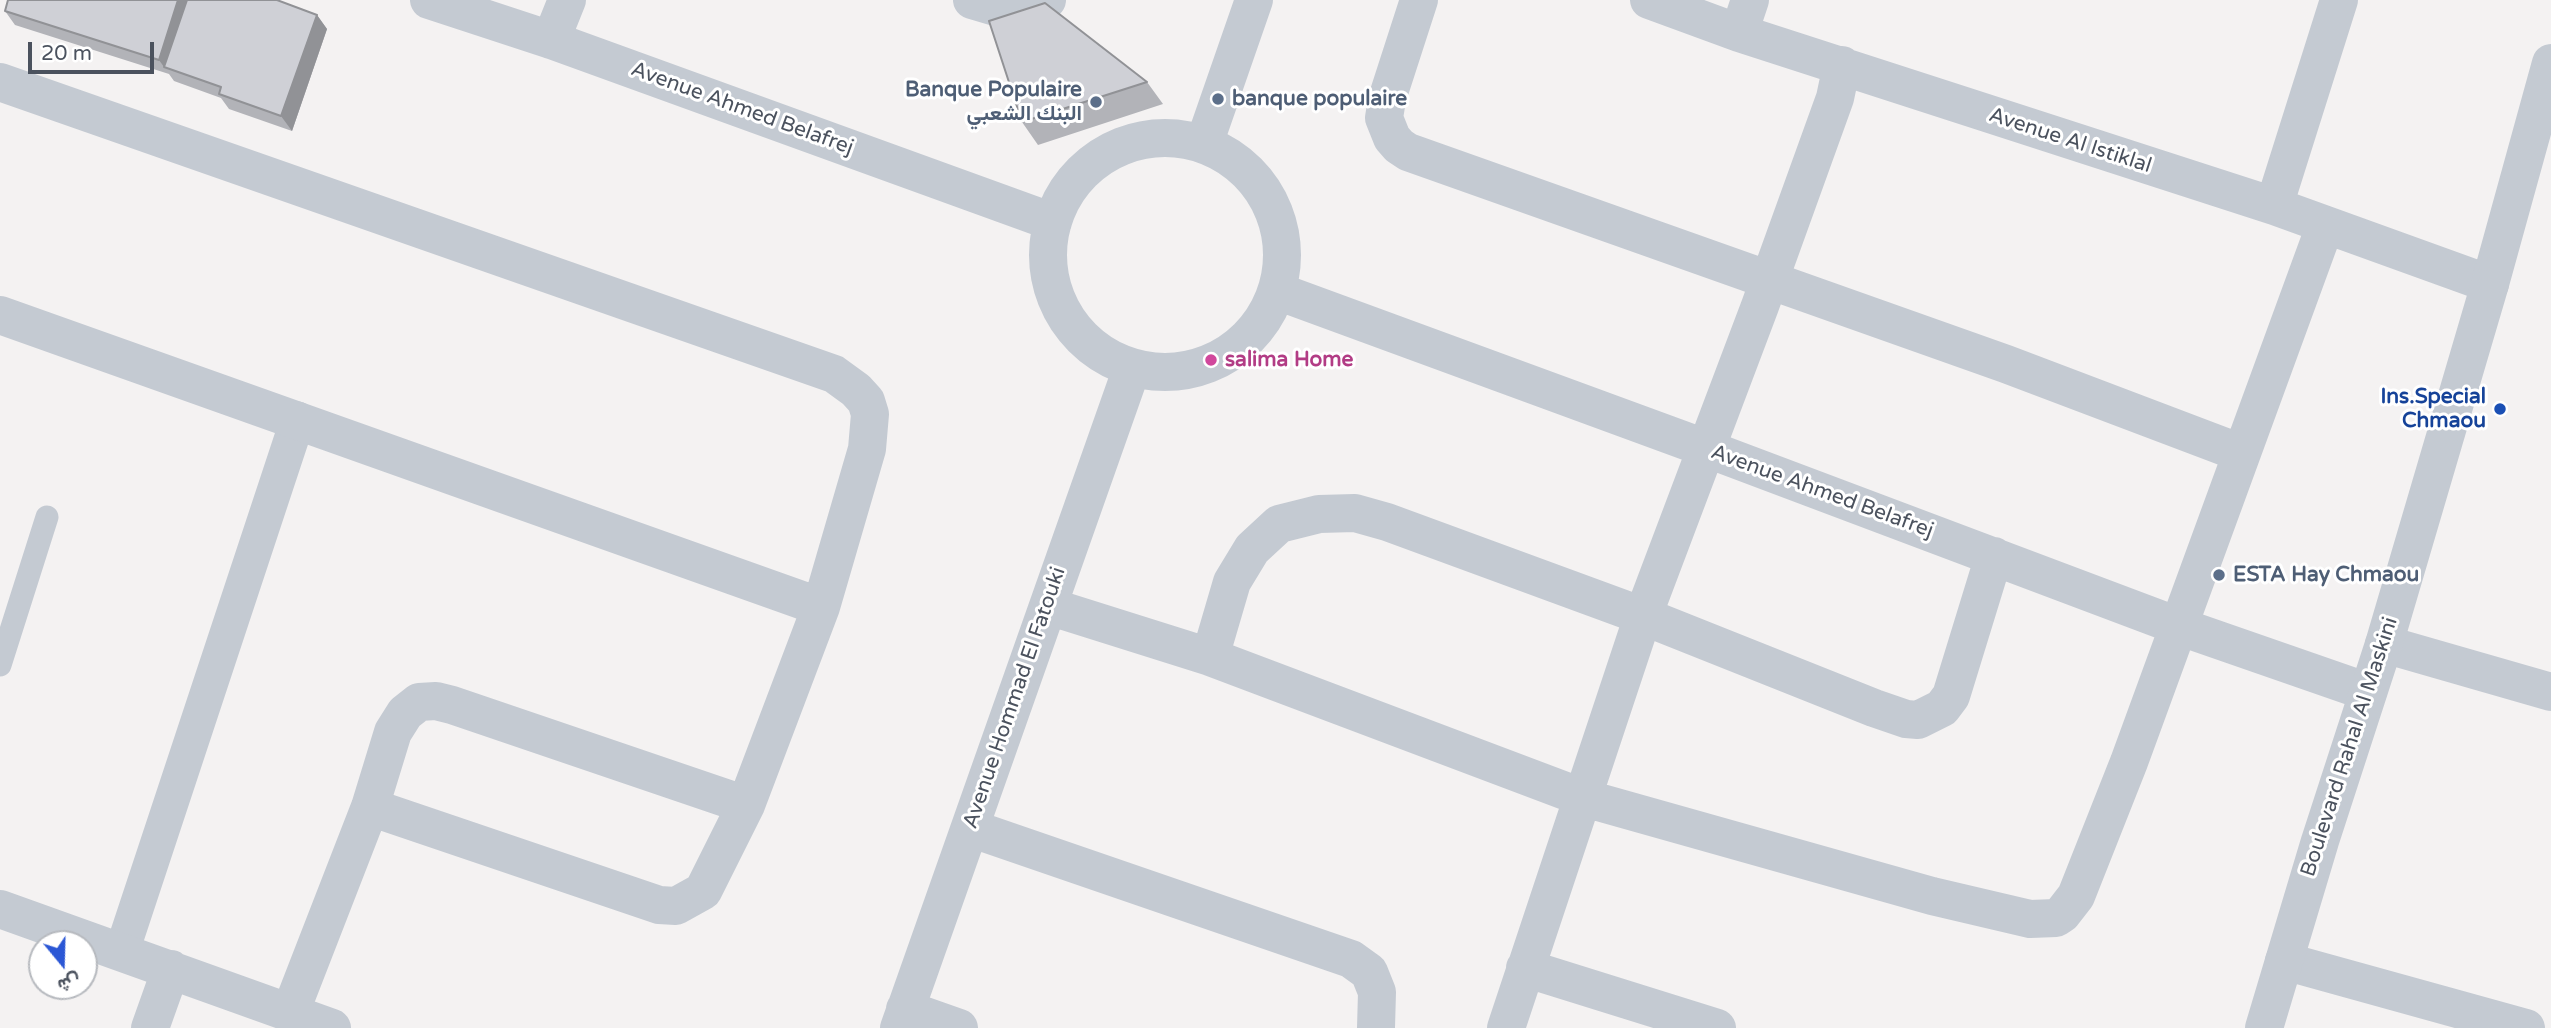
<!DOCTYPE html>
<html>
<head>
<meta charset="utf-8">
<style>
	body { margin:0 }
	#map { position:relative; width:2551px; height:1028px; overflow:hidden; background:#f4f2f2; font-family:"Varela Round",Vazirmatn,sans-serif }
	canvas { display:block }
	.north { position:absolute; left:28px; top:930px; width:70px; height:70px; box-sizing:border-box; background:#fff; border:2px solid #b7babf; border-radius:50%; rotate:161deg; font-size:19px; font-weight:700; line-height:28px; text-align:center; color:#4b525e }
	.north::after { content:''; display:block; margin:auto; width:24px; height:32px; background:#2b57d5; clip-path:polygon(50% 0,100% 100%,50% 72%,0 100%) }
	.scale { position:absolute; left:28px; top:42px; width:126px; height:32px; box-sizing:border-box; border:4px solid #4b525e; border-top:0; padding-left:9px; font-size:21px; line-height:24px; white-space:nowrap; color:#4b525e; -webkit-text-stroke:5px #fff; paint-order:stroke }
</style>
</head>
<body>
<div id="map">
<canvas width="2551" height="1028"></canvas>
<div class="north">ش</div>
<div class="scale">20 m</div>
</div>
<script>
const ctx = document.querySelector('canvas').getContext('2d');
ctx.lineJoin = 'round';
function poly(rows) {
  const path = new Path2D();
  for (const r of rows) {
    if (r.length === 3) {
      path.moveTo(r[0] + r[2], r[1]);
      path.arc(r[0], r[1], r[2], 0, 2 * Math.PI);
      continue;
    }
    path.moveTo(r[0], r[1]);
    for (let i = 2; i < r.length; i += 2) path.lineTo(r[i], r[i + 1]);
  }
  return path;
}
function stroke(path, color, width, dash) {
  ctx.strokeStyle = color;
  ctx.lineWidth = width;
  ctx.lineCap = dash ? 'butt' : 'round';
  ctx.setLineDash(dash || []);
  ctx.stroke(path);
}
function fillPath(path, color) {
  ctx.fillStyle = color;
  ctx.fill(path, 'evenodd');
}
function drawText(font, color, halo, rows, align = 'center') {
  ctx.font = font + ' "Varela Round",Vazirmatn,sans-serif';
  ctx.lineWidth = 6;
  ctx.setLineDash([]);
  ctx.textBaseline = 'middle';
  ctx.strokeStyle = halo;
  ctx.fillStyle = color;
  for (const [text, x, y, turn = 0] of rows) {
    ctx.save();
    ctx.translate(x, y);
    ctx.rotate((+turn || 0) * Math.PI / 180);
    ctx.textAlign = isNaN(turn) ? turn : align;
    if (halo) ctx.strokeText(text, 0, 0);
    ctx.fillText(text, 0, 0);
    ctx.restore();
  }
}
const service = poly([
	[0,665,47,517]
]);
const pedestrian = poly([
	[122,951,298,419]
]);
const minor = poly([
	[429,0,551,40,1053,222],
	[972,0,999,8,1017,9,1047,0],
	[1419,0,1387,99,1384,118,1392,138,1399,146,1408,152,2006,364,2241,453],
	[1649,0,1739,33,2274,206,2490,284],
	[1739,33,1750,0],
	[551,40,567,0],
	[0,82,834,374,856,390,866,401,870,414,867,449,821,607,746,805,703,891,676,906,659,905,370,807],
	[1165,255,117],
	[1204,144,1254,0],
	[2274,206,2339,0],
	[1277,291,1705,448,2178,626,2368,692],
	[0,315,821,607],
	[1048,606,1210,657,1584,798,1932,896,2030,919,2056,918,2062,914,2076,896,2129,762,2325,226],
	[2384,644,2551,692],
	[1210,657,1232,582,1252,549,1279,524,1319,514,1355,513,1387,522,1643,616,1874,708,1906,719,1918,720,1942,708,1951,696,1994,556],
	[970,828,1351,959,1369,972,1377,992,1376,1028],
	[0,909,332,1028],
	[2284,961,2526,1028],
	[1525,968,1717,1028],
	[905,1009,959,1028],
	[290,1013,370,807,393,732,405,713,419,702,436,701,452,705,746,805],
	[150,1028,171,969],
	[899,1028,1132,368],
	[1506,1028,1643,616,1760,306,1835,98,1842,65]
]);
const tertiary = poly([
	[2264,1028,2320,841,2384,644,2490,284,2551,63]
]);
const wall = poly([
	[5,11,317,15,327,29,292,131,229,109,221,98,174,81,169,74,15,25],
	[1147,82,1163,104,1038,145,1022,122]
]);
const shadedWall = poly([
	[178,0,193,0,164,67,159,60],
	[317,15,327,29,292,131,281,116]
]);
const building = poly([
	[8,0,178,0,159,60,5,11,8,0],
	[187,0,277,0,317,15,281,116,219,94,221,87,164,67,187,0],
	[1045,3,1147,82,1022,122,989,21,1045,3]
]);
const markers = [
	[1218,99,7,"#5c6f8a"],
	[1096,102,7,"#5c6f8a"],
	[1211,360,7,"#d1479c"],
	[2500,409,7,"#1a4fb4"],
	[2219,575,7,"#5c6f8a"]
];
const serviceNames = [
	["Banque Populaire",1082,90,"right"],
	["البنك الشعبي",1082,114,"right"],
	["banque populaire",1232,99],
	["ESTA Hay Chmaou",2233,575]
];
const streetNames = [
	["Avenue Ahmed Belafrej",742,109,20],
	["Avenue Al Istiklal",2070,141,18],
	["Avenue Ahmed Belafrej",1822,492,20],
	["Avenue Hommad El Fatouki",1015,698,-71],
	["Boulevard Rahal Al Maskini",2350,747,-72]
];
const hotelNames = [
	["salima Home",1225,360]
];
const transitNames = [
	["Ins.Special",2486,397],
	["Chmaou",2486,421]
];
stroke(service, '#c4cad2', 23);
stroke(pedestrian, '#c4cad2', 35);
stroke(minor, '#c4cad2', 38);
stroke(tertiary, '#c4cad2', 38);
fillPath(wall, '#b2b3b8');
fillPath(shadedWall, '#919296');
fillPath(building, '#cfd0d6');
stroke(building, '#919296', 2);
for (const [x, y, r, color] of markers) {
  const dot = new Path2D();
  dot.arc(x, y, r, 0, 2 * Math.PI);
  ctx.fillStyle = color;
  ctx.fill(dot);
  stroke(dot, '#fff', 2.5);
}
drawText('bold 21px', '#4e5e75', '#fff', serviceNames, 'left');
drawText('21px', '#4b525e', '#fff', streetNames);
drawText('bold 21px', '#b23c85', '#fff', hotelNames, 'left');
drawText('bold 21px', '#164399', '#fff', transitNames, 'right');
</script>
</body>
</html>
